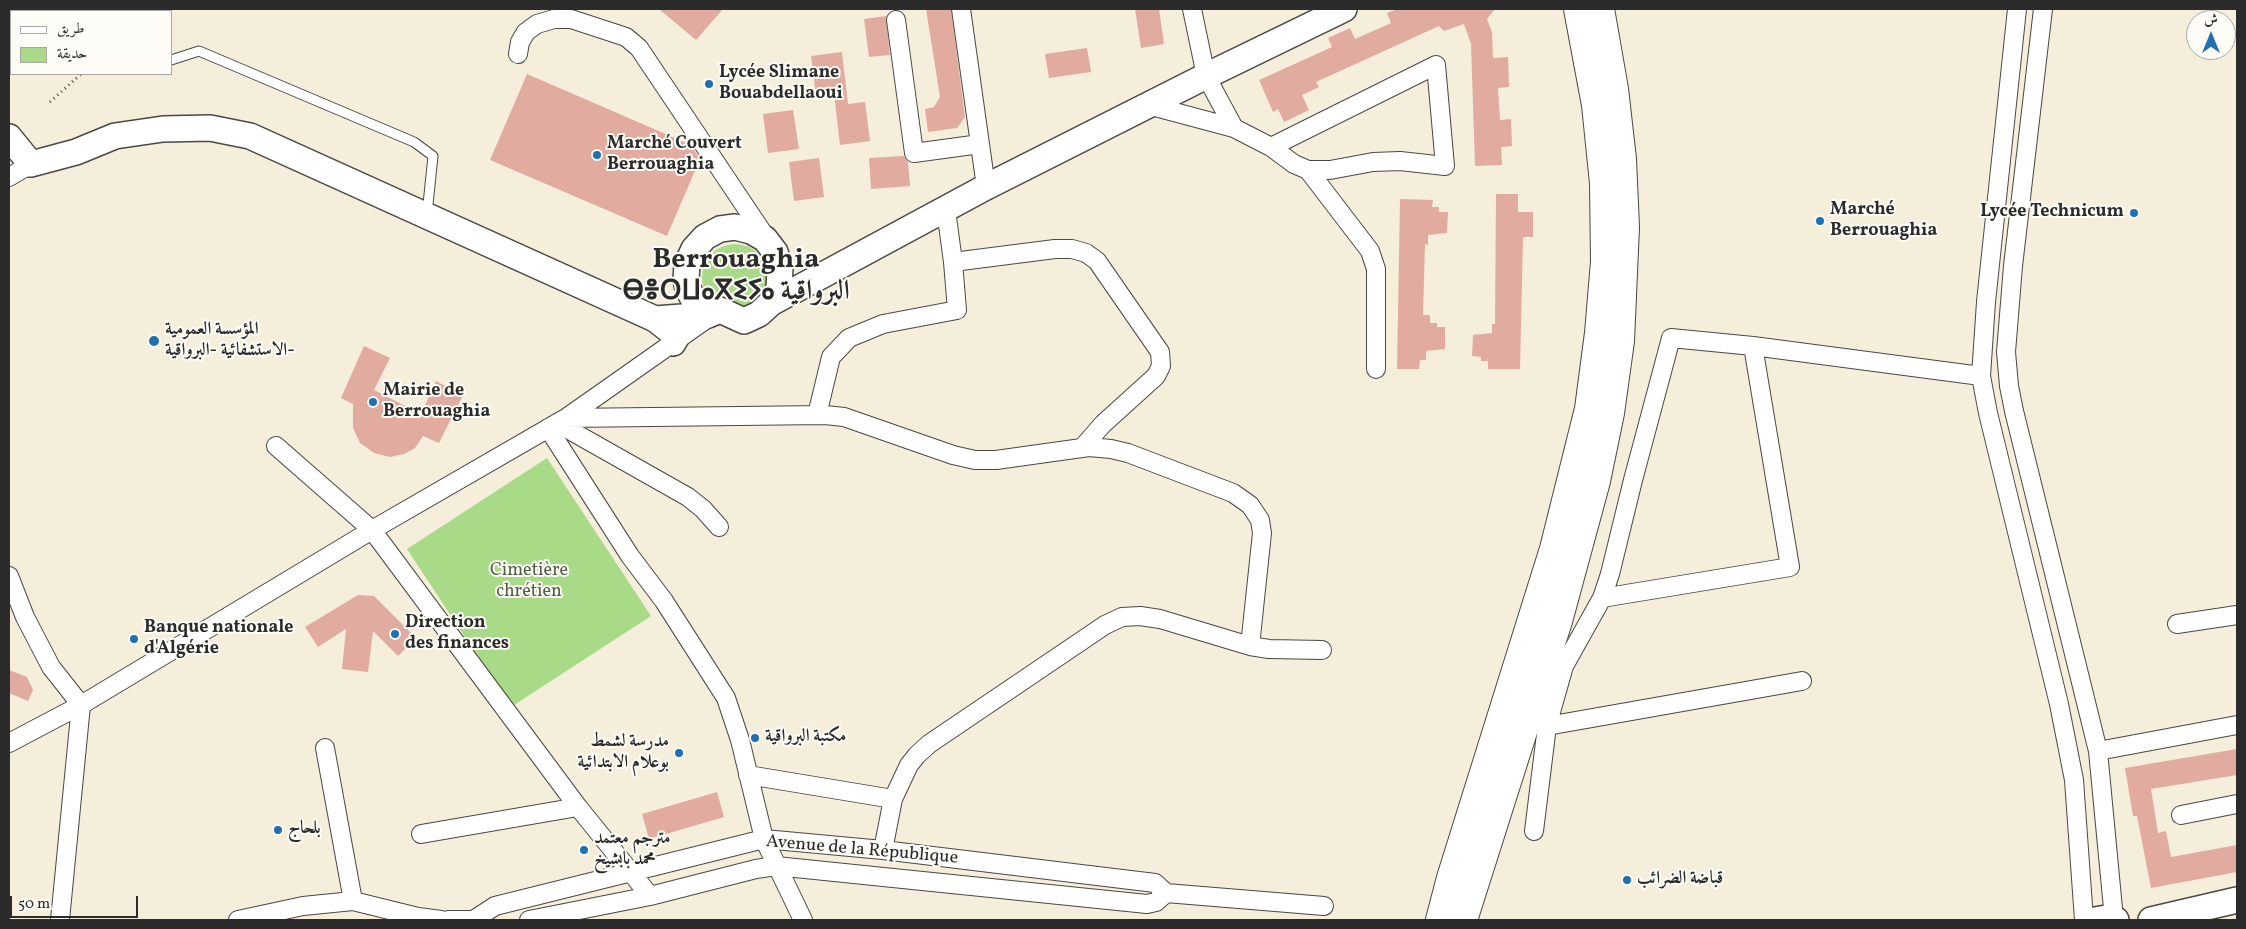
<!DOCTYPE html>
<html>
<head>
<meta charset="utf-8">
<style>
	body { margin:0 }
	#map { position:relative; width:2246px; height:929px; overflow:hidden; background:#f5eedb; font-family:Vollkorn,Amiri,serif }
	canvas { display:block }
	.frame { position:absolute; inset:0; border:10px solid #2b2b2b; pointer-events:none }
	.legend { position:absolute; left:10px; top:10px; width:162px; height:65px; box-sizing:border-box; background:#fdfcf7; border:1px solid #a9a8a5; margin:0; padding:6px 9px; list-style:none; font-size:15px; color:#2b2b2b }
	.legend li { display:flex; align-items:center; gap:10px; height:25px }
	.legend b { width:25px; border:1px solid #a9a8a5 }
	.north { position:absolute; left:2186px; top:10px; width:50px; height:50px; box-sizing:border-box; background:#fdfcf7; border:1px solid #a9a8a5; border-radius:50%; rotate:0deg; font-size:14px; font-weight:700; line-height:20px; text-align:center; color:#2b2b2b }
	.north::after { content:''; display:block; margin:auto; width:18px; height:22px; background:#1f6fb2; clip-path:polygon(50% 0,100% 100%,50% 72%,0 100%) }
	.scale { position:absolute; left:10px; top:896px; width:128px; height:22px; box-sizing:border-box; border:2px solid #2b2b2b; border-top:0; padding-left:6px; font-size:15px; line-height:18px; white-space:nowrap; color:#2b2b2b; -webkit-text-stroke:4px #fdfcf7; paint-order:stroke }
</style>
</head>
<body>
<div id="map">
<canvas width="2246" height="929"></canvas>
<div class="frame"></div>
<ul class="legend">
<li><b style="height:6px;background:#fff"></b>طريق</li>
<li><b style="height:14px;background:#a9da88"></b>حديقة</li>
</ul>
<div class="north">ش</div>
<div class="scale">50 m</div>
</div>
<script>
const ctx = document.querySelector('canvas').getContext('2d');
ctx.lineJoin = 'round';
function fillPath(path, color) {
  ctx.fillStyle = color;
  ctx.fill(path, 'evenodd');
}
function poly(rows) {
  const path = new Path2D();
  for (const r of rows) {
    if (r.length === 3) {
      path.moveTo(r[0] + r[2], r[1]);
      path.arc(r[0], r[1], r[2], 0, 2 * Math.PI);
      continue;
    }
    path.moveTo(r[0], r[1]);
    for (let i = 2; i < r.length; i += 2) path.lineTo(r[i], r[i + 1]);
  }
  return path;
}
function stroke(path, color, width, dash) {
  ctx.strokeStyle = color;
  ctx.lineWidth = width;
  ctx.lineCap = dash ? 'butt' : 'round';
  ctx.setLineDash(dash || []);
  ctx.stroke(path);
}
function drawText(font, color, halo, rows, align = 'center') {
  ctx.font = font + ' Vollkorn,Amiri,"Noto Sans Tifinagh",serif';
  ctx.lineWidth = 4;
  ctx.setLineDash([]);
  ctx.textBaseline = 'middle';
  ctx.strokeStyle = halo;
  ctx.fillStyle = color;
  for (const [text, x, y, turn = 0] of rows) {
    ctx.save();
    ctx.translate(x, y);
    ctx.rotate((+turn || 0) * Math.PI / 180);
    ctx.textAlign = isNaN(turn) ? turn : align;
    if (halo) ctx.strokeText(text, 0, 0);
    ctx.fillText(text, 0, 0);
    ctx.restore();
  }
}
const green = poly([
	[735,277,33],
	[547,458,651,616,511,707,407,549]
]);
const building = poly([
	[659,9,723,9,696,40],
	[926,9,951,9,965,117,957,128,928,132,925,109,934,107,940,97],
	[1135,9,1159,9,1164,44,1141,48],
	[1398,9,1495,9,1487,19,1492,32,1493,58,1508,57,1509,87,1498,88,1500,120,1511,119,1512,146,1501,147,1502,165,1475,166,1471,44,1464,24,1444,31,1439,26,1316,82,1319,87,1302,95,1309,110,1284,122,1278,109,1273,112,1259,80,1332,47,1328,38,1350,28,1355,39,1391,23,1387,13],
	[886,16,890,55,869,57,864,19],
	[1087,48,1091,72,1049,78,1045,54],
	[842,52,848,104,865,102,870,141,840,145,834,93,816,95,811,56],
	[527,74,691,145,700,159,667,236,490,160],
	[793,110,799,149,768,153,763,114],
	[904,156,908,162,910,186,871,189,869,158],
	[819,158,824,197,794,201,789,162],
	[1496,194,1518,194,1518,212,1533,212,1533,237,1523,237,1520,369,1488,369,1488,361,1481,361,1481,357,1472,356,1473,335,1492,333,1492,324,1495,324],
	[1400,199,1433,200,1432,207,1439,207,1439,212,1448,212,1447,233,1428,235,1428,245,1425,244,1423,315,1430,315,1430,323,1437,323,1437,327,1445,327,1445,349,1426,351,1426,360,1420,360,1419,369,1397,369],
	[364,346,390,358,374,390,421,414,436,381,463,395,439,443,423,436,415,448,404,454,390,457,374,453,360,443,353,428,353,404,341,398],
	[358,595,374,596,416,638,398,656,373,631,368,672,342,669,346,629,318,647,305,627],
	[9,670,27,677,33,690,28,701,9,693],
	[2237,749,2237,775,2151,789,2158,833,2166,831,2171,857,2237,845,2237,872,2151,888,2137,816,2133,816,2125,768],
	[717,792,724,817,649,839,642,814]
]);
const path = poly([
	[150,11,153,9],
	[50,102,81,74]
]);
const lane = poly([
	[171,60,199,51,414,142,433,156,427,214]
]);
const street = poly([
	[961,9,986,187],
	[1192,9,1206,76,1234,128,1271,147,1436,65,1445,166,1400,161,1373,162,1330,170,1308,170,1294,164,1271,147],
	[2017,9,1986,302,1981,376,1988,413,2059,704,2074,780,2084,920],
	[2043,9,2013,266,2006,352,2009,386,2014,411,2098,751,2114,919],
	[896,20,914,153,980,144],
	[518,54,520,42,526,32,537,24,554,19,571,19,626,37,639,48,767,239],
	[1148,105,1234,128],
	[1308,170,1370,251,1376,269,1376,369],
	[9,177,31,164],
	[946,210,953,262],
	[817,415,831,357,849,338,883,324,957,310,953,262,1055,249,1072,249,1086,253,1097,261,1160,352,1161,366,1156,376,1103,424,1082,448],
	[566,418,825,415,844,417,953,455,975,460,996,460,1089,447,1111,449,1128,453,1233,493,1250,505,1260,520,1262,533,1250,646],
	[557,423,688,497,703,509,719,527],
	[548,428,630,556,664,601,726,698,740,740,764,839,803,920],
	[276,446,372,530,578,807,650,896],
	[9,576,25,617,51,667,81,705,60,920],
	[1602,598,1790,567,1753,346],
	[2177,624,2237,615],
	[1547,726,1802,681],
	[9,743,81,705,372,530,566,418,711,316],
	[325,748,353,901],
	[2098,751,2237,725],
	[748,775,893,799],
	[2181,815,2237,804],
	[1534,831,1547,726,1564,666,1602,598,1610,574,1633,480,1671,338,1753,346,1981,376],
	[421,834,578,807],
	[883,850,893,799,909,765,917,755,929,744,1105,625,1122,617,1140,616,1160,619,1250,646,1269,649,1322,650],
	[475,919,495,906,764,839,883,850,1155,883,1166,893,1324,906],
	[238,920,303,906,353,901,418,917,441,920],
	[448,920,478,920],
	[529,920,650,896,756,869,776,866,1147,904,1156,902,1166,893]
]);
const secondary = poly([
	[9,137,31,164,76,152,115,136,163,129,210,128,250,136,655,319,708,315],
	[735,227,751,231,765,239,775,252,780,268,779,289,771,303,759,314,744,321,720,310,708,315,696,304,688,289,686,280,687,264,694,249,705,237,720,229,735,227],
	[771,303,986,187,1206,76,1344,9],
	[655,319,677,336,673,343],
	[2095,920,2106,918,2116,920],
	[2151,920,2237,900]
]);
const highway = poly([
	[1440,920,1451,878,1554,549,1589,409,1599,333,1605,262,1604,183,1596,105,1578,9],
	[1463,920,1558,621,1596,481,1610,413,1620,341,1625,227,1622,159,1614,89,1600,9]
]);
const markers = [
	[709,84,5,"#1f6fb2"],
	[597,155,5,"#1f6fb2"],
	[2134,213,5,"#1f6fb2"],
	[1820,221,5,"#1f6fb2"],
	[154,341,6,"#1f6fb2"],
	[373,402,5,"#1f6fb2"],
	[395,634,5,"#1f6fb2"],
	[134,639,5,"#1f6fb2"],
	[755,738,5,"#1f6fb2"],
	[679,753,5,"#1f6fb2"],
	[278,830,5,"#1f6fb2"],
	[584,850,5,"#1f6fb2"],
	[1627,880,5,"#1f6fb2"]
];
const poiNames = [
	["Lycée Slimane",719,74],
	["Bouabdellaoui",719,95],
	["Marché Couvert",607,145],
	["Berrouaghia",607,166],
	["Marché",1830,211],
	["Berrouaghia",1830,232],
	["Lycée Technicum",2124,213,"right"],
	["المؤسسة العمومية",165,331],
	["الاستشفائية -البرواقية-",165,352],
	["Mairie de",383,392],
	["Berrouaghia",383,413],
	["Direction",405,624],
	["des finances",405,645],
	["Banque nationale",144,629],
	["d'Algérie",144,650],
	["مكتبة البرواقية",765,738],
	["مدرسة لشمط",669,743,"right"],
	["بوعلام الابتدائية",669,764,"right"],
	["بلحاج",288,830],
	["مترجم معتمد",594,840],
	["محمد بابشيخ",594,861],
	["قباضة الضرائب",1637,880]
];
const parkNames = [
	["Cimetière",529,572],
	["chrétien",529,593]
];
const streetNames = [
	["Avenue de la République",862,851,5]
];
const townNames = [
	["Berrouaghia",736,262],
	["ⴱⴻⵔⵡⴰⴳⵉⵢⴰ البرواقية",736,294]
];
fillPath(green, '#a9da88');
fillPath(building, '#e2aba0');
stroke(lane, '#494845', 11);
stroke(street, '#494845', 20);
stroke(secondary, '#494845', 28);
stroke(highway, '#494845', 30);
stroke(path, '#494845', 3, [1, 4]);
stroke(lane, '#fff', 9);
stroke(street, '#fff', 18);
stroke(secondary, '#fff', 25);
stroke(highway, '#fff', 28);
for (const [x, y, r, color] of markers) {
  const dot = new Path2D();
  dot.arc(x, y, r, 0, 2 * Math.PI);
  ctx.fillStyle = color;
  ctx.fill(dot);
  stroke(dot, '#fdfcf7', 2);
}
drawText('bold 18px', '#2b2b2b', '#fdfcf7', poiNames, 'left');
drawText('18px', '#516047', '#fdfcf7', parkNames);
drawText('18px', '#2b2b2b', '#fdfcf7', streetNames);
drawText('bold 28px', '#2b2b2b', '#fdfcf7', townNames);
</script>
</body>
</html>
